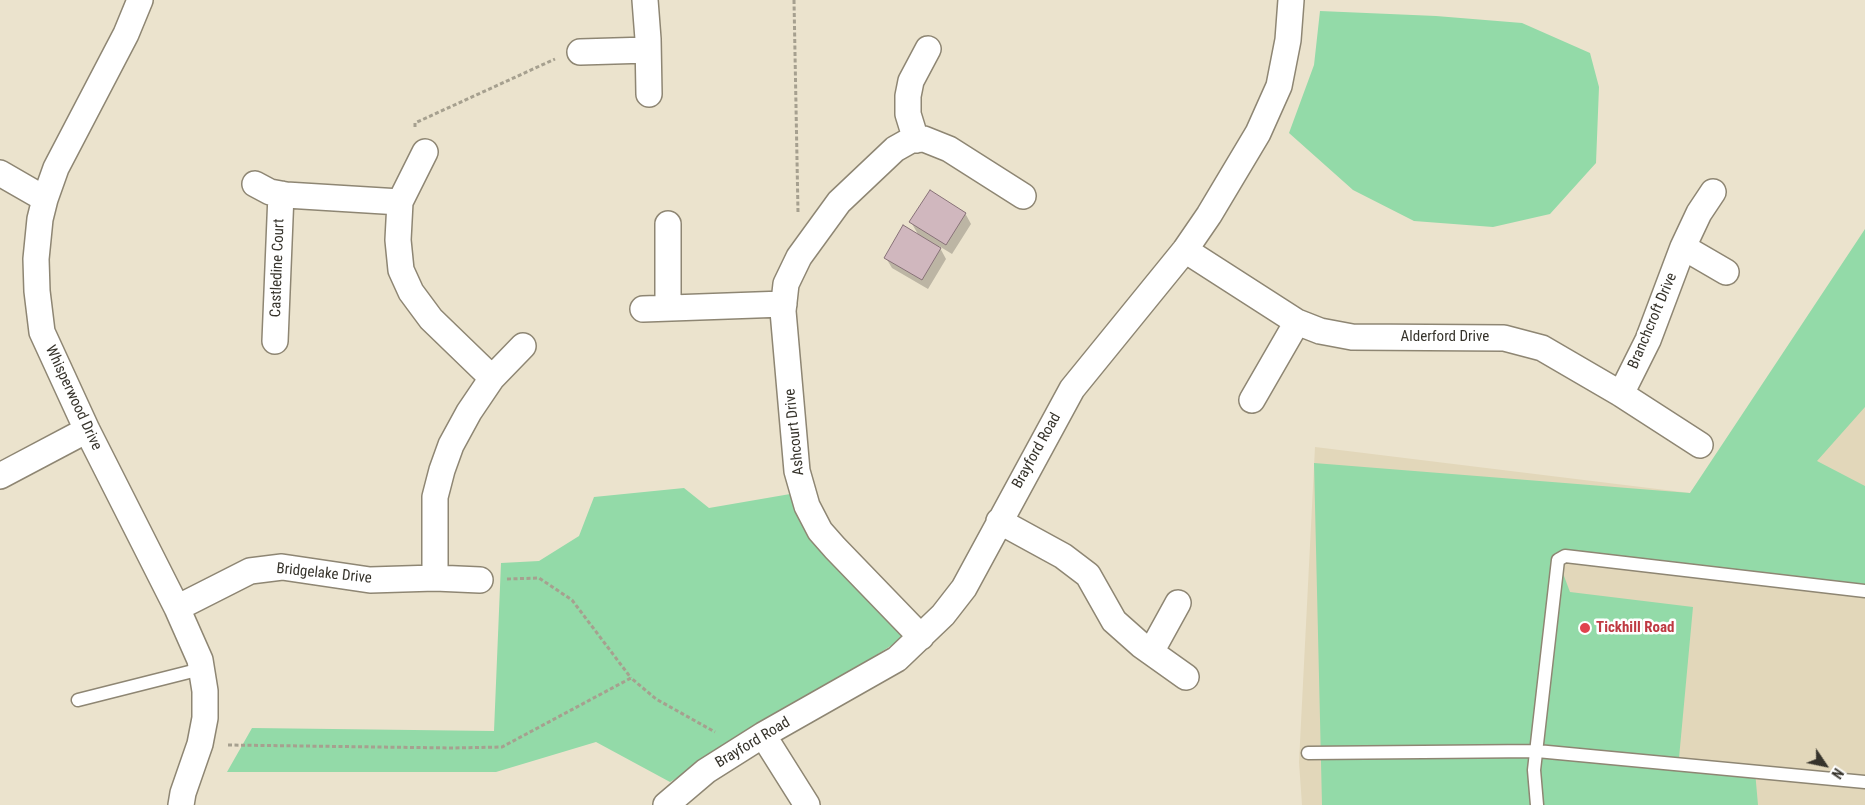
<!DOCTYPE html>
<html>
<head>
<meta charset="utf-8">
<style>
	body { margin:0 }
	#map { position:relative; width:1865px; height:805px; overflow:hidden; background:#ebe3cd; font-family:"Roboto Condensed",sans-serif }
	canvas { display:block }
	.north { position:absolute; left:1800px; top:740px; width:50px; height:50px; -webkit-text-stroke:4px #fff; paint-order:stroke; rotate:124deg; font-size:14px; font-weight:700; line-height:20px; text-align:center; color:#36332b }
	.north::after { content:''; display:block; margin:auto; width:18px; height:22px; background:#36332b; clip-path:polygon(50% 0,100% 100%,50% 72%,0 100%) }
</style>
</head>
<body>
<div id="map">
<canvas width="1865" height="805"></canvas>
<div class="north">N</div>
</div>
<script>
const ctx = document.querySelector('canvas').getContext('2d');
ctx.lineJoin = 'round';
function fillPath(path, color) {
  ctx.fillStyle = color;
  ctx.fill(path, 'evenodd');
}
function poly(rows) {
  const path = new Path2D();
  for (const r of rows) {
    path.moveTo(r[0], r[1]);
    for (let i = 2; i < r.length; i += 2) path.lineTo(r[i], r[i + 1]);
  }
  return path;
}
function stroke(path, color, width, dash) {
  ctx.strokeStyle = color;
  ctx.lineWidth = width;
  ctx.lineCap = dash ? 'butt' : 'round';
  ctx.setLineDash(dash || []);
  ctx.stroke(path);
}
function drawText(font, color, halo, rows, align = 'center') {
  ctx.font = font + ' "Roboto Condensed",sans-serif';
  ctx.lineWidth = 5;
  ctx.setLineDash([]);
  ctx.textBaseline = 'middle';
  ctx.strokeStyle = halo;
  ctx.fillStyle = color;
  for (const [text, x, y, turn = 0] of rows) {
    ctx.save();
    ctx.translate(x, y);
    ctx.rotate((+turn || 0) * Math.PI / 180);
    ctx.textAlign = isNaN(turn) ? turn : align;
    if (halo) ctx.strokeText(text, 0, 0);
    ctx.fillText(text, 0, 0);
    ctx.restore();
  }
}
const built = poly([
	[1865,239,1865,805,1302,805,1299,762,1315,447,1690,493]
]);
const green = poly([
	[1320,11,1436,16,1522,23,1590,53,1599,87,1596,163,1550,214,1493,227,1414,221,1353,190,1289,133,1314,65],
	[1865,229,1865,407,1817,461,1865,486,1865,592,1558,560,1570,592,1693,607,1679,758,1755,771,1758,805,1322,805,1314,463,1690,493],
	[684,488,709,508,796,493,908,635,743,739,670,782,596,742,496,772,227,772,252,728,494,731,501,563,539,561,579,536,594,497]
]);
const shadow = poly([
	[965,213,971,224,952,254,939,246,946,259,928,289,892,268,886,258,919,236,911,222]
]);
const building = poly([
	[930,190,966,213,946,245,909,222,930,190],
	[903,225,941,248,922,280,884,258,903,225]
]);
const path = poly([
	[794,0,798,212],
	[415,127,415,123,555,59],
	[507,579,539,578,572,600,631,678],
	[228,745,453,748,502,747,631,678,656,699,715,732]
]);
const lane = poly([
	[78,700,201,669],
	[1308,753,1537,751,1865,782],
	[1537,805,1534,770,1558,560,1565,556,1865,591]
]);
const street = poly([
	[140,0,126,34,56,168,45,199,40,219,36,259,37,291,42,332,87,430,177,608,200,660,205,691,205,718,200,744,183,793,181,805],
	[645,0,648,39,649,94],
	[580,52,648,50],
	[916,140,908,114,908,96,911,81,928,49],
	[425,152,400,202,398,240,401,270,411,292,431,319,492,378],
	[0,173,45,199],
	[255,184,270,192,286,195,400,202],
	[1683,247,1726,272],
	[1185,250,1297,322,1320,331,1352,337,1504,338,1542,348,1621,394,1700,445],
	[668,308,668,224],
	[643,309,784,304],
	[275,341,281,194],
	[1621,394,1648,340,1683,247,1699,213,1713,192],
	[1252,400,1297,322],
	[0,476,87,430],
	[999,521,1063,556,1088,575,1114,621,1141,645,1186,677],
	[435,578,435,497,442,470,451,445,469,412,492,378,523,346],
	[177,608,250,571,282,567,370,580,435,578,480,580],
	[921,637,835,548,820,531,807,506,797,471,783,311,786,284,799,257,839,202,895,149,911,140,924,139,949,149,1023,196],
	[1151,652,1178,603],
	[763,735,807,805],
	[666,805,706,771,763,735,897,659,943,615,964,588,1072,389,1185,250,1209,215,1258,133,1279,86,1288,40,1291,0]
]);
const markers = [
	[1585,628,6,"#e0444e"]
];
const streetNames = [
	["Castledine Court",278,268,-88],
	["Branchcroft Drive",1653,321,-67],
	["Alderford Drive",1445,337],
	["Whisperwood Drive",73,398,65],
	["Ashcourt Drive",795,432,-96],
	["Brayford Road",1037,451,-61],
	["Bridgelake Drive",324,574,6],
	["Brayford Road",753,743,-31]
];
const healthNames = [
	["Tickhill Road",1596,628]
];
fillPath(built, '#e2d7ba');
fillPath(green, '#93daa8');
fillPath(shadow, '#0003');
fillPath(building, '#d0b7be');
stroke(building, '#877177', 1);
stroke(lane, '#8e8673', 15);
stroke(street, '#8e8673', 28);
stroke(path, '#a6a08f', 3, [4, 2.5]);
stroke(lane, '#fff', 12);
stroke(street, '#fff', 25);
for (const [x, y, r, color] of markers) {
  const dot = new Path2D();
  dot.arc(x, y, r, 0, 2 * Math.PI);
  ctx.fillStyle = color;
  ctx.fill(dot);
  stroke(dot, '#fff', 2);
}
drawText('15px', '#36332b', '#fff', streetNames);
drawText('bold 15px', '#be3a42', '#fff', healthNames, 'left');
</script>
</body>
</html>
